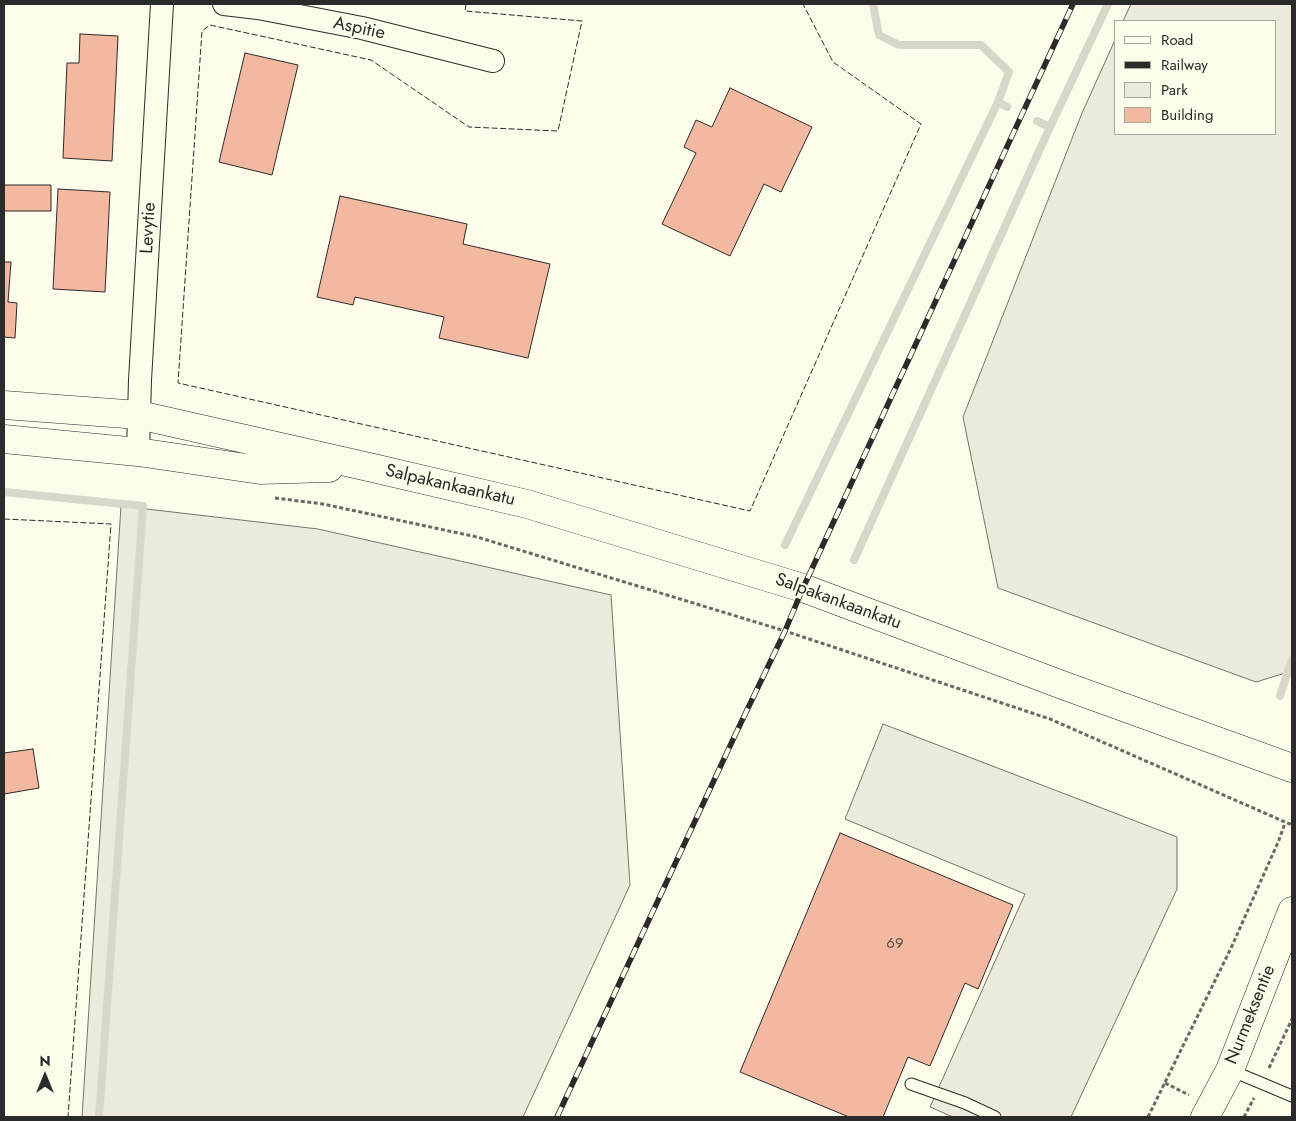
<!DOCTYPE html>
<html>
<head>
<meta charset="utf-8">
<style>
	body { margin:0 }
	#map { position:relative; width:1296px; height:1121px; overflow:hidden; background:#fdfbea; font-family:Jost,sans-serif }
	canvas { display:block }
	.frame { position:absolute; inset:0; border:5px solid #2b2b2b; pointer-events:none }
	.legend { position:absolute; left:1114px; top:20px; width:162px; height:115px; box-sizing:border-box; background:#fdfbea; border:1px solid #a9a89e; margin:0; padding:6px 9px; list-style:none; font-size:15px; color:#2b2b2b }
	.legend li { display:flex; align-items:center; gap:10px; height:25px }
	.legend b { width:25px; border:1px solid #a9a89e }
	.north { position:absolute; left:20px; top:1051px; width:50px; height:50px; -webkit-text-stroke:4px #fdfbea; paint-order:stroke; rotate:0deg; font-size:14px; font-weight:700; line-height:20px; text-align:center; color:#2b2b2b }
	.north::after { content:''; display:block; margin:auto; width:18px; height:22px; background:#2b2b2b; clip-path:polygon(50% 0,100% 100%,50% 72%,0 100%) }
</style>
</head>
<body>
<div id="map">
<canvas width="1296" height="1121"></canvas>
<div class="frame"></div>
<ul class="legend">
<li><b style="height:6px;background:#fdfbea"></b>Road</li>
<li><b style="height:6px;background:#2b2b2b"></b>Railway</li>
<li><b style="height:14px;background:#ecebdb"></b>Park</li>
<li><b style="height:14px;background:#f2b8a0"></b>Building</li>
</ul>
<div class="north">N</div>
</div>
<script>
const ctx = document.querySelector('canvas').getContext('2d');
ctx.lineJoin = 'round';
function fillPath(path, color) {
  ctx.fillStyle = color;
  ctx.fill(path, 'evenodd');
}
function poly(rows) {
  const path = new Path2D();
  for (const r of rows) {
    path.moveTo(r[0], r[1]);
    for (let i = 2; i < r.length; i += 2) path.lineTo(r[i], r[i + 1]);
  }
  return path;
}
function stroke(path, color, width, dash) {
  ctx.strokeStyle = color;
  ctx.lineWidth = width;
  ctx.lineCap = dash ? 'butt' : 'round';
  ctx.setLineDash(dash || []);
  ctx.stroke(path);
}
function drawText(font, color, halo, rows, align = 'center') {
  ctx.font = font + ' Jost,sans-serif';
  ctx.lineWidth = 4;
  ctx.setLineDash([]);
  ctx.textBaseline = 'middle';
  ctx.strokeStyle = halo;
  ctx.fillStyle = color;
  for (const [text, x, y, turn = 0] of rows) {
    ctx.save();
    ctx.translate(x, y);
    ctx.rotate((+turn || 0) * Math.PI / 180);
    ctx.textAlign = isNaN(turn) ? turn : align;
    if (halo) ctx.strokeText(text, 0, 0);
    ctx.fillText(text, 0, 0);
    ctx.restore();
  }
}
const green = poly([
	[1131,4,1292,4,1292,671,1256,682,998,588,963,417,1082,113,1115,40,1115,134,1275,134,1275,21,1123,21,1131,4],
	[121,506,318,529,611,595,630,885,523,1117,82,1117,121,506]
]);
const parking = poly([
	[883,724,1177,837,1177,889,1071,1117,953,1117,930,1107,1025,894,845,819,883,724]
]);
const stream = poly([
	[998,102,1007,107],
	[1037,121,1050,127],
	[4,492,143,506,99,1117],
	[785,545,998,102,1009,72,981,45,899,45,879,35,873,4],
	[854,560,1050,127,1108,4],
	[1280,696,1292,659]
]);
const building = poly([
	[80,34,118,36,112,161,63,158,67,63,79,63,80,34],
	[245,53,298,65,272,175,219,162,245,53],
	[730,88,812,127,781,192,764,184,730,256,662,224,696,153,684,147,696,120,712,127,730,88],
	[4,185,51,185,51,211,4,211,4,185],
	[58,189,110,192,105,292,53,289,58,189],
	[340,196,467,224,463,244,550,264,528,358,439,338,444,317,355,297,353,305,317,297,340,196],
	[4,262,11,262,8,302,17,303,15,338,4,337,4,262],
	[33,749,39,788,4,794,4,753,33,749],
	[840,833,1013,905,978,989,965,983,930,1066,908,1057,883,1117,849,1117,740,1072,840,833]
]);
const path = poly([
	[275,498,323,504,477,537,785,631,1050,719,1292,825],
	[1269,1068,1292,1019],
	[1165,1083,1189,1095],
	[1148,1117,1232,946,1279,840,1285,823],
	[1244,1117,1254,1098]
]);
const service = poly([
	[1230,1070,1292,1096],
	[911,1084,965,1103,995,1117]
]);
const minor = poly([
	[224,4,258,8,362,28,493,61],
	[138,452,140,380,162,4]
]);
const tertiary = poly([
	[1205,1117,1230,1070,1292,911]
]);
const secondary = poly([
	[4,405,139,415,373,468,527,504,803,588,1065,686,1292,768],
	[4,439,138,452,260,470,329,468]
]);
const rail = poly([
	[557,1117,737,731,785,631,803,588,1073,4]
]);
const fence = poly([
	[466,4,465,11,582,21,558,131,469,127,371,60,210,25,202,31,178,383,750,511,921,124,833,62,803,4],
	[4,519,111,524,68,1117]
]);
const numberNames = [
	["69",895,944]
];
const streetNames = [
	["Aspitie",359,29,12],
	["Levytie",149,228,-87],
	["Salpakankaankatu",450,486,13],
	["Salpakankaankatu",838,602,20],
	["Nurmeksentie",1251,1015,-68]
];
fillPath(green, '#ecebdb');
stroke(green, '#74746e', 1);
fillPath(parking, '#eceadb');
stroke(parking, '#74746e', 1);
stroke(stream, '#d8d7c9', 8);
fillPath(building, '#f2b8a0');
stroke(building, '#2b2b2b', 1);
stroke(service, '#2b2b2b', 13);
stroke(minor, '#2b2b2b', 24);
stroke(tertiary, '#2b2b2b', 29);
stroke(secondary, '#2b2b2b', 29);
stroke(path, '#6a6964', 3, [4, 2.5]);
stroke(service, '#fdfbea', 11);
stroke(minor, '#fdfbea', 22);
stroke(tertiary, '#fdfbea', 28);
stroke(secondary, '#fdfbea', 28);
stroke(rail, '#2b2b2b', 5.5);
stroke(rail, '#fdfbea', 4, [11]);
stroke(fence, '#2b2b2b', 1, [6, 2.5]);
drawText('15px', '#5d4e48', null, numberNames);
drawText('18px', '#2b2b2b', '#fdfbea', streetNames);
</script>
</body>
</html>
